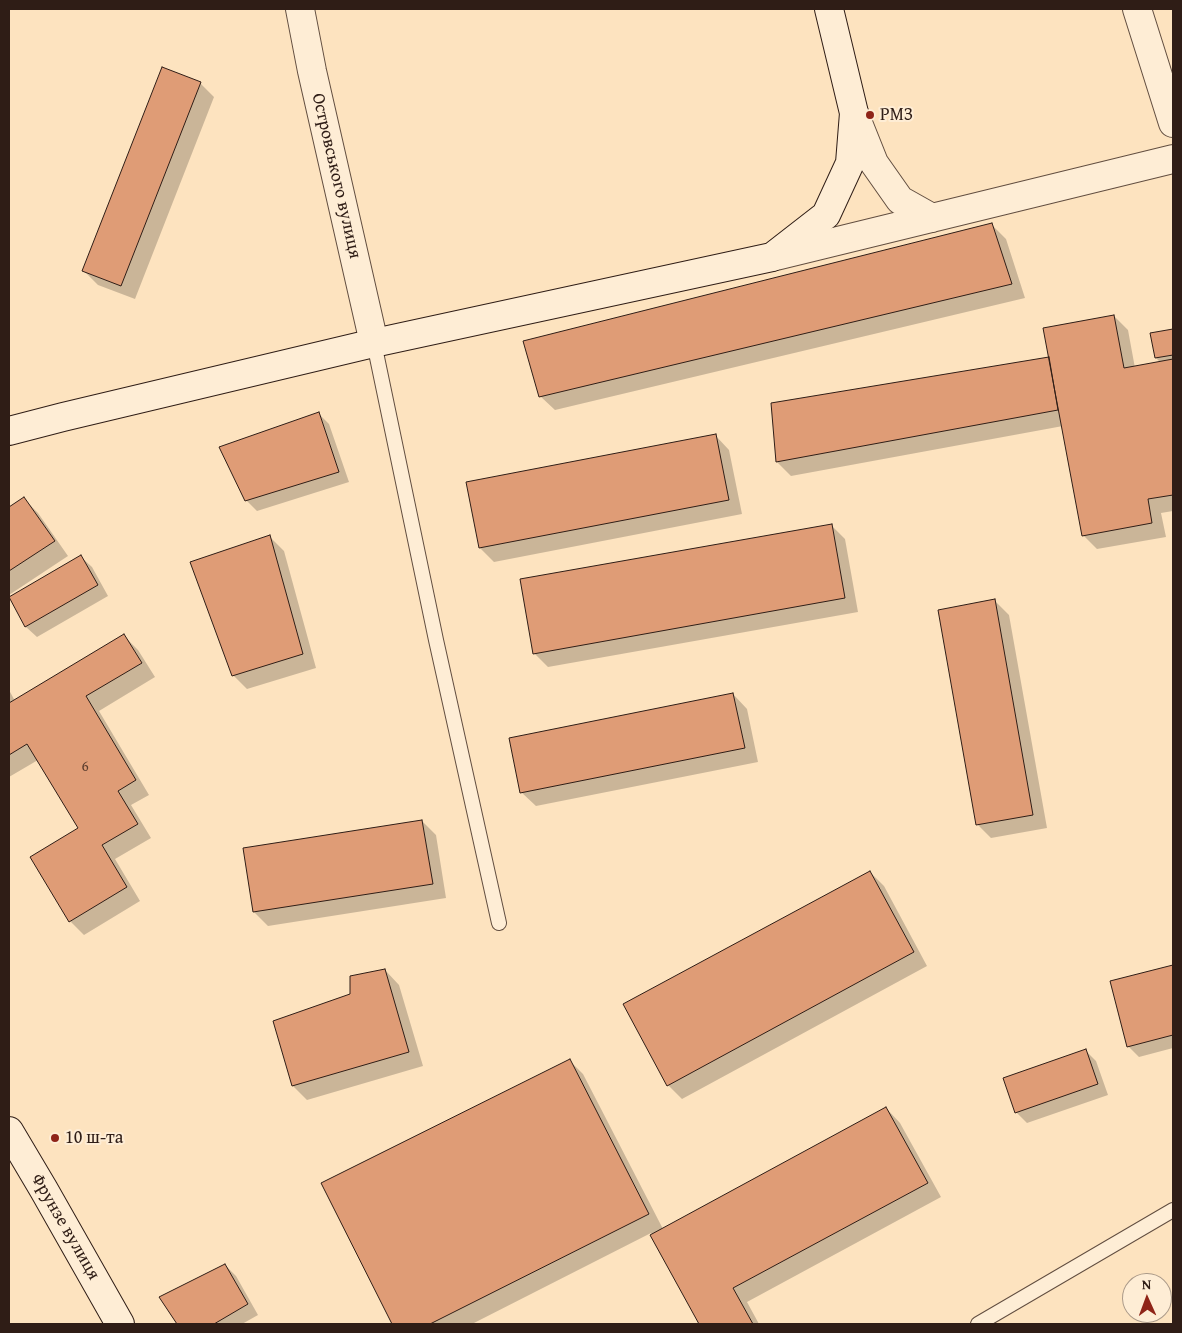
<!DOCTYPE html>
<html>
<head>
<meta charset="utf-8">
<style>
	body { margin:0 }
	#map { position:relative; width:1182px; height:1333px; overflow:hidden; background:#fde3bf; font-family:"Gentium Book Plus",serif }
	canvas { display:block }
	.frame { position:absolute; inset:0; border:10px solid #2f1d16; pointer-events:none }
	.north { position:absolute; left:1122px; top:1273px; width:50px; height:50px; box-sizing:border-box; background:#feedd5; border:1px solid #ab9a89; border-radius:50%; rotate:358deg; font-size:14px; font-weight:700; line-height:20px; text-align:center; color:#2f1d16 }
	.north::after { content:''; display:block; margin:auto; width:18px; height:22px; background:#8f2418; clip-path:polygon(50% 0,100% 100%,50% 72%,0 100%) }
</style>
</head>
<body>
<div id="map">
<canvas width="1182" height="1333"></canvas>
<div class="frame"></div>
<div class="north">N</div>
</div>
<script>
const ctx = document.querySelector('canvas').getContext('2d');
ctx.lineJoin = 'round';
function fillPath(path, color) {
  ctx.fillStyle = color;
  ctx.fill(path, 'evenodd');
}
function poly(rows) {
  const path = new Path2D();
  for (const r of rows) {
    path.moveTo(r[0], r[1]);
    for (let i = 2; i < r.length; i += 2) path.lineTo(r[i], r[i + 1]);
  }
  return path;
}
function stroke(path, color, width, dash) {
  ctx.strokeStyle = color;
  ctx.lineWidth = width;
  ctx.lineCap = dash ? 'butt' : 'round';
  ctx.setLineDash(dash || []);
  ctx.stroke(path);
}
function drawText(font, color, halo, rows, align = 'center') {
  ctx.font = font + ' "Gentium Book Plus",serif';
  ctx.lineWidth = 4;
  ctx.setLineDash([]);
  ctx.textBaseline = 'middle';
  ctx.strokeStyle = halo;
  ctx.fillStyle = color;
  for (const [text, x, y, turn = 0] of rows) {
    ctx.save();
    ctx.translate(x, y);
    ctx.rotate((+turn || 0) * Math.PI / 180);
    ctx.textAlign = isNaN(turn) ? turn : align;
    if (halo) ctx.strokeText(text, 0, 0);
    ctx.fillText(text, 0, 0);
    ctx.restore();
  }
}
const shadow = poly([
	[200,83,214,97,135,299,98,285,84,271],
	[992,225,1006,239,1025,298,555,410,540,396],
	[1114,316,1128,330,1135,368,1161,363,1156,358,1152,334,1173,330,1173,511,1161,513,1166,537,1097,549,1083,535,1063,426,791,476,777,462,1050,358],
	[318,413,329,424,349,482,257,511,246,500],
	[715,435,729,450,742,514,494,562,480,548],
	[24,499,38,513,68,556,9,595,9,509],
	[831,525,845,539,858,612,548,667,534,653],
	[270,537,284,551,316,668,247,689,233,675],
	[81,557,92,567,108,596,37,637,26,627,10,597],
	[995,601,1009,615,1047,828,991,838,977,824],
	[124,636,138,650,155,677,99,711,149,795,131,805,151,838,115,859,140,901,84,935,70,921,79,829,38,760,9,777,9,690,15,701],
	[733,694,747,709,758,762,536,806,521,792],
	[422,821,436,835,446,898,268,926,254,912],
	[870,872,884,886,927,966,682,1099,668,1085],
	[1173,966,1173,1048,1139,1057,1128,1046,1111,982],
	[385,970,399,985,423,1066,307,1100,293,1086,352,995],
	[1086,1051,1096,1061,1108,1095,1027,1123,1016,1112],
	[569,1060,583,1074,663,1229,886,1108,900,1123,941,1197,747,1302,759,1324,701,1324,651,1233,472,1324,394,1324,322,1183],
	[225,1265,236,1276,258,1315,242,1324,179,1324,161,1297]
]);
const building = poly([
	[162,67,201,82,121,286,82,271,162,67],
	[992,223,1012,284,539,397,523,341,992,223],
	[1114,315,1124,368,1173,359,1173,495,1148,499,1152,523,1082,536,1043,328,1114,315],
	[1173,329,1173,355,1155,358,1150,333,1173,329],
	[1049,357,1058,410,776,462,771,403,1049,357],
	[319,412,339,472,245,501,219,447,319,412],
	[716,434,729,500,479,548,466,482,716,434],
	[24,497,55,541,9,571,9,507,24,497],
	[832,524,845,598,533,654,520,579,832,524],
	[270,535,303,654,232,676,190,562,270,535],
	[81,555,98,585,25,627,9,597,81,555],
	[995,599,1033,815,976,825,938,610,995,599],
	[124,634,142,663,86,696,136,780,118,791,138,824,102,845,127,887,69,922,30,857,78,828,27,744,9,755,9,703,124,634],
	[733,693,745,748,520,793,509,738,733,693],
	[422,820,433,884,253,912,243,848,422,820],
	[870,871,914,952,667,1086,623,1004,870,871],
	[1173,965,1173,1035,1127,1047,1110,981,1173,965],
	[385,969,409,1052,292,1086,273,1021,350,994,350,976,385,969],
	[1086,1049,1098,1084,1015,1113,1003,1078,1086,1049],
	[570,1059,649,1214,430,1324,392,1324,321,1183,570,1059],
	[886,1107,928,1183,733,1288,753,1324,699,1324,650,1235,886,1107],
	[225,1264,248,1304,214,1324,177,1324,159,1297,225,1264]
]);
const service = poly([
	[374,343,436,640,499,923],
	[978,1324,1173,1210]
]);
const minor = poly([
	[300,9,312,71,374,343],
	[1137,9,1173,123],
	[854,113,874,163,900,200,932,218],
	[772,257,1173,159]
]);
const secondary = poly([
	[9,431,63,417,374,343,772,257,826,215,850,163,854,113,829,9],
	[9,1131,44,1190,120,1324]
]);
const markers = [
	[870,115,5,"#8f2418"],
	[55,1138,5,"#8f2418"]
];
const numberNames = [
	["6",85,767]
];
const poiNames = [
	["РМЗ",880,115],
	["10 ш-та",65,1138]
];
const streetNames = [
	["Островського вулиця",336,176,77],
	["Фрунзе вулиця",65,1227,60]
];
fillPath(shadow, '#0003');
fillPath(building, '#df9c76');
stroke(building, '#2f1d16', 1);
stroke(service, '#624e40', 16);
stroke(minor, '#624e40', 30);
stroke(secondary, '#2f1d16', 30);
stroke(service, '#feedd5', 14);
stroke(minor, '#feedd5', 28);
stroke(secondary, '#feedd5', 28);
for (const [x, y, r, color] of markers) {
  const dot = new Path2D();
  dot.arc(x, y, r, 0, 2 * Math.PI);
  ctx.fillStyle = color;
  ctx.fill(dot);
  stroke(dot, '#feedd5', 2);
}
drawText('15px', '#5b3d2e', null, numberNames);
drawText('18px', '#2f1d16', '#feedd5', poiNames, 'left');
drawText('18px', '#2f1d16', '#feedd5', streetNames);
</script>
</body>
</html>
